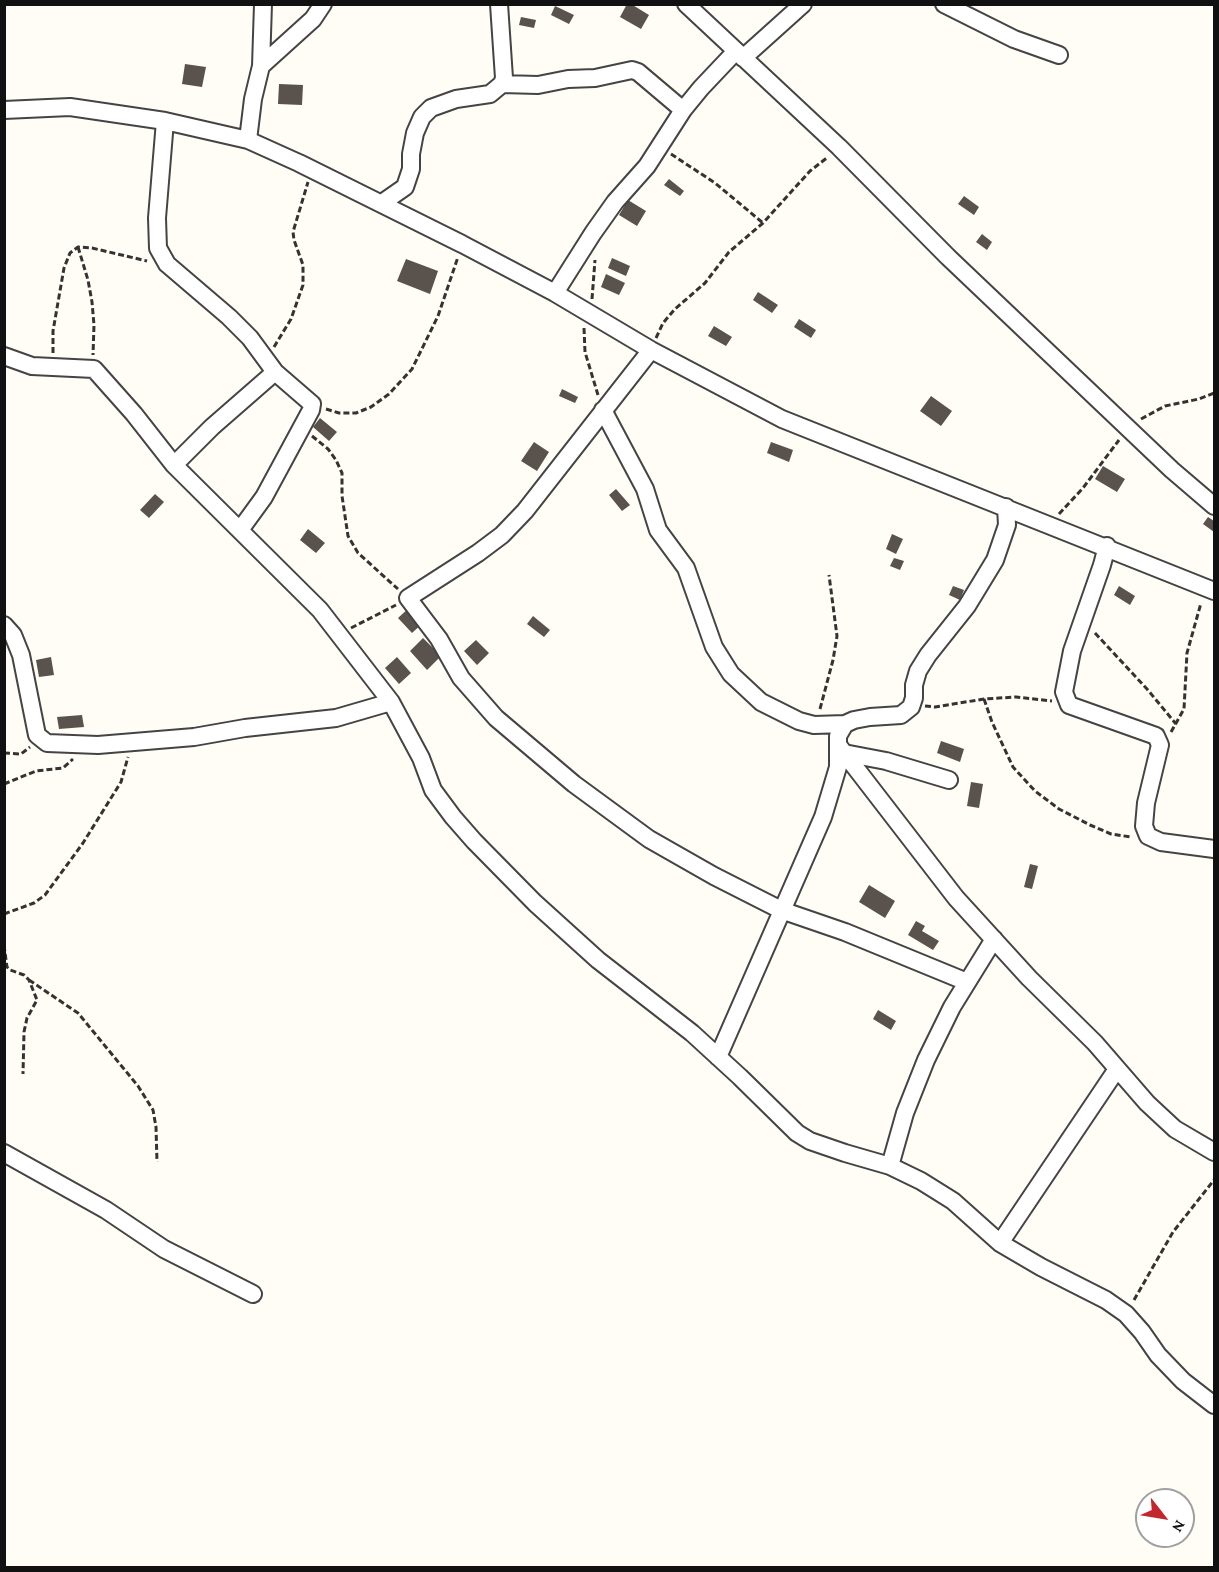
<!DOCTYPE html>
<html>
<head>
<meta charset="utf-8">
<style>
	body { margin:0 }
	#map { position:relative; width:1219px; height:1572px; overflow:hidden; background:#fffdf5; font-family:"Crimson Pro",serif }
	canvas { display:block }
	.frame { position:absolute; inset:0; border:6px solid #111; pointer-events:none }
	.north { position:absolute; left:1135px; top:1488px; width:60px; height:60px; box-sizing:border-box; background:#fff; border:2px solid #a0a0a0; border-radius:50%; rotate:121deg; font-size:16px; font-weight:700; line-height:24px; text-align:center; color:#111 }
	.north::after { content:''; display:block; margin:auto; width:21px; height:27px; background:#c4262e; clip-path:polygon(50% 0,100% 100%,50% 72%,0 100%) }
</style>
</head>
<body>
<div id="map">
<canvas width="1219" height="1572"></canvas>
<div class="frame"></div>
<div class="north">N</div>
</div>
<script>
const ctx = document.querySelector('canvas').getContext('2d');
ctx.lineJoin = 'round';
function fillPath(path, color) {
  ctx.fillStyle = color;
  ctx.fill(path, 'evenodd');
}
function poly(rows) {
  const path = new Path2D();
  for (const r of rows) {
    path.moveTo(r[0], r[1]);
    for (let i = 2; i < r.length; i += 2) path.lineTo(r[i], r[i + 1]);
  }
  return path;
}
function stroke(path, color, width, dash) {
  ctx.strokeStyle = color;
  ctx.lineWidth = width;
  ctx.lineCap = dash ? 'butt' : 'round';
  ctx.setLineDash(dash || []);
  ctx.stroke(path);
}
const building = poly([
	[627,4,631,4,649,15,641,29,620,17],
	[555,6,574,15,569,24,551,15],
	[521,17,536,20,534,28,519,25],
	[185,64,206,67,202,87,182,84],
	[279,84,303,85,302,105,278,104],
	[669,179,684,191,680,196,664,185],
	[964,196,979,207,974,215,958,204],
	[628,200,646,211,637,226,619,215],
	[982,234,992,242,987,250,976,242],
	[612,258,630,266,626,276,608,268],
	[406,259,438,271,430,294,397,281],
	[606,274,625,283,619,295,601,287],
	[758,292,778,305,772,313,753,300],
	[799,319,816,330,811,338,794,327],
	[714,326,732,337,726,346,708,336],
	[562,389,578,397,575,403,559,396],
	[931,396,952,411,941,426,920,411],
	[320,418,337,432,329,441,313,427],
	[534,442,549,452,537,471,521,461],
	[771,442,793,450,789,462,767,453],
	[1103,466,1125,479,1117,492,1095,479],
	[616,489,630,505,622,511,609,495],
	[155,494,164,502,149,518,140,510],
	[1208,517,1214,521,1214,532,1203,524],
	[308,529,325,543,316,553,300,540],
	[892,534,903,539,896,554,886,549],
	[894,558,904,561,900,570,890,566],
	[953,586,964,590,960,600,949,595],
	[1119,586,1135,596,1130,605,1114,595],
	[410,607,424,622,412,633,398,618],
	[533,616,550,630,544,637,527,624],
	[423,638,441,656,427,670,410,651],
	[476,640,489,653,477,665,464,651],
	[51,657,54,675,39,677,36,660],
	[397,657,411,673,399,684,385,668],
	[82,715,84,727,59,729,57,717],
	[941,741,964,749,960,762,937,753],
	[971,782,983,784,979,808,967,806],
	[1030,864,1038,866,1032,889,1024,887],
	[869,885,895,901,885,918,859,902],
	[916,921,925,926,922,931,939,941,933,950,908,935],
	[878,1010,896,1021,891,1030,873,1019]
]);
const path = poly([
	[671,154,715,183,763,223],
	[78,247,88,280,92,302,94,325,93,355],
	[592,299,595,260],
	[584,328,585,352,598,395],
	[656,338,663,323,675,309,705,283,729,252,763,223,810,171,828,157],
	[274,347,291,319,303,285,303,265,294,240,293,232,308,182],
	[53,353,53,331,64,268,70,253,78,247,92,248,147,261],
	[326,409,339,413,356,413,371,407,389,394,412,369,438,316,458,257],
	[1141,419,1165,406,1199,399,1214,393],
	[312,436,328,449,336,460,342,473,342,496,348,536,358,553,398,589],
	[1059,514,1083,488,1119,440],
	[351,628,396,605],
	[1095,633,1147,689,1176,724],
	[984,699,992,722,1013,767,1035,791,1059,809,1090,825,1111,834,1131,837],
	[925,706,935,707,984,699,1016,697,1052,701],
	[820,709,833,660,837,636,829,575],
	[1171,732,1184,709,1187,653,1201,603],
	[4,753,21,754,30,747],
	[4,784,36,771,63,768,73,759],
	[4,914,34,903,45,895,83,843,121,782,128,757],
	[4,945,7,967,10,970,24,975,29,980,37,1000,27,1018,24,1032,23,1074],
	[29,980,78,1013,138,1086,153,1110,156,1127,157,1162],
	[1134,1300,1173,1232,1214,1180]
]);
const minor = poly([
	[686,4,839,147,948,257,1172,470,1214,506],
	[944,4,1014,39,1059,55],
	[743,58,803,4],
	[261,66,263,4],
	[502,84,538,85,568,79,595,78,632,70,638,72,683,110],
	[4,110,70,107,165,121,248,140,299,163,462,244,555,293,651,350,782,419,1214,591],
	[165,121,157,218,158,248,167,264,229,317,250,338,275,372,312,404,311,410,264,497,240,530],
	[248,140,253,99,261,66,313,19,323,4],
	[382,203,405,187,411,169,411,154,415,133,422,117,431,108,456,99,490,94,502,84,504,78,499,4],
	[555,293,593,233,615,202,647,166,683,110,701,88,736,51],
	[651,350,525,511,502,535,478,553,408,598,439,639,461,678,496,718,574,784,649,839,714,876,781,910,845,932,967,982],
	[4,356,32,366,94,369,134,414,174,465,320,610,391,702,421,758,433,790,453,817,474,841,535,903,598,960,692,1033,740,1077,797,1133,810,1141,845,1153,890,1166,921,1181,953,1201,1000,1243,1041,1267,1106,1300,1126,1314,1142,1332,1158,1355,1183,1381,1214,1405],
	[603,410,645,489,658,530,686,568,714,647,731,674,761,702,799,721,814,725,845,724],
	[174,465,212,427,275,372],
	[1107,546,1102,565,1072,651,1064,692,1069,705,1156,736,1160,745,1146,803,1144,826,1148,836,1161,842,1214,849],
	[4,625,13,635,21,655,37,735,47,743,98,745,194,737,245,728,336,718,391,702],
	[838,745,956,898,1029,978,1095,1043,1147,1103,1175,1129,1214,1152],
	[844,753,886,761,949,780],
	[718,1057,823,817,838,767,838,736,845,724,854,720,870,717,901,715,911,707,914,698,914,685,918,671,928,655,967,606,995,560,1007,525,1006,507],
	[4,1153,106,1210,164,1249,253,1294],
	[890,1166,905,1113,926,1060,952,1007,994,939],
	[1000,1243,1117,1069]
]);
fillPath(building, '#5a524d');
stroke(minor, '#444', 20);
stroke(path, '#333', 3, [6, 3]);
stroke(minor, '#fff', 16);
</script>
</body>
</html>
